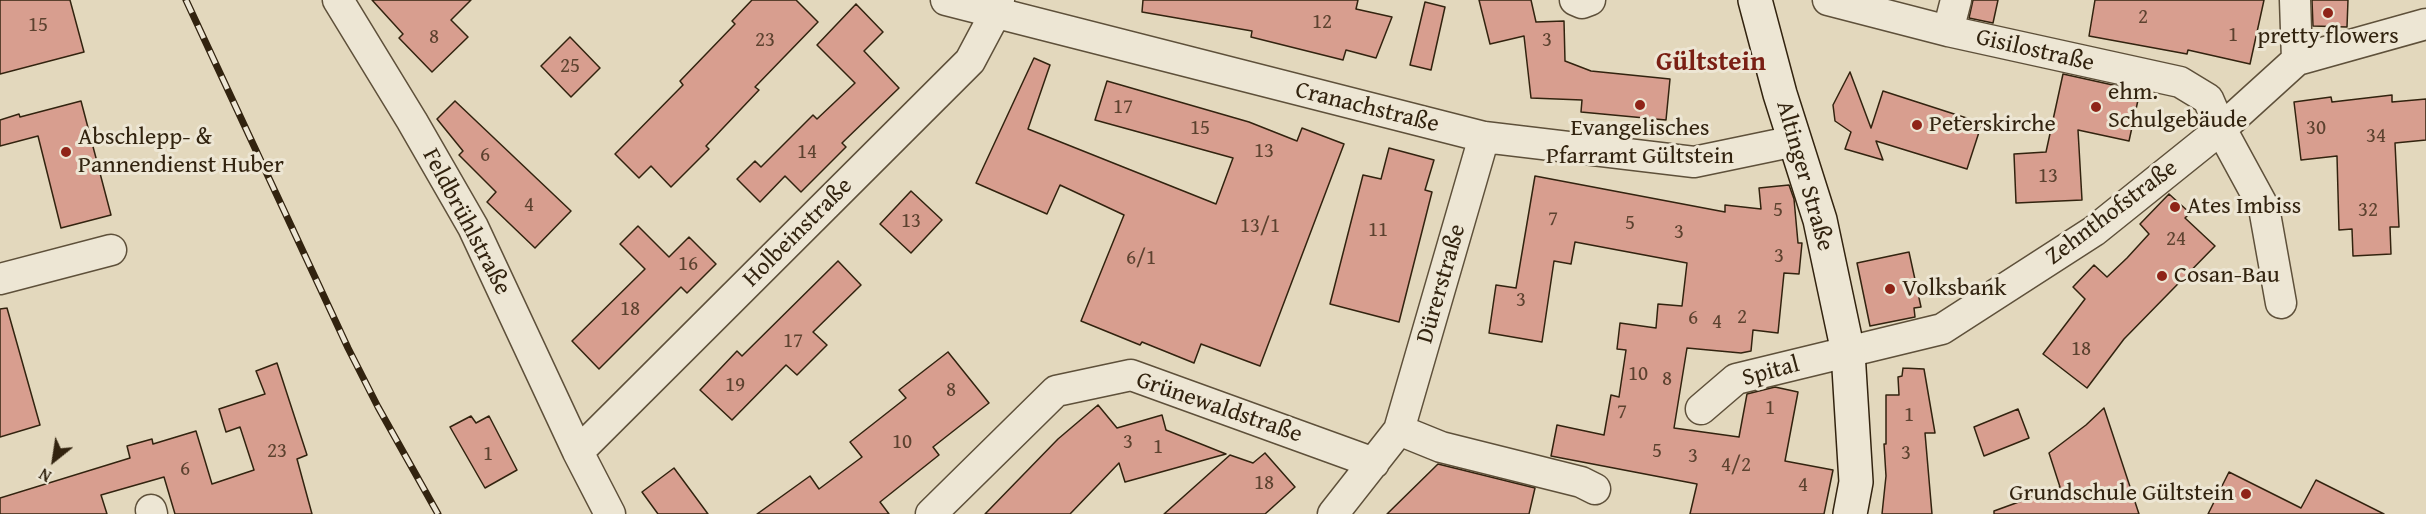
<!DOCTYPE html>
<html>
<head>
<meta charset="utf-8">
<style>
	body { margin:0 }
	#map { position:relative; width:2426px; height:514px; overflow:hidden; background:#e3d8bd; font-family:"Gentium Book Plus",serif }
	canvas { display:block }
	.north { position:absolute; left:24px; top:430px; width:60px; height:60px; -webkit-text-stroke:4px #ede6d4; paint-order:stroke; rotate:210deg; font-size:16px; font-weight:700; line-height:24px; text-align:center; color:#32230f }
	.north::after { content:''; display:block; margin:auto; width:21px; height:27px; background:#32230f; clip-path:polygon(50% 0,100% 100%,50% 72%,0 100%) }
</style>
</head>
<body>
<div id="map">
<canvas width="2426" height="514"></canvas>
<div class="north">N</div>
</div>
<script>
const ctx = document.querySelector('canvas').getContext('2d');
ctx.lineJoin = 'round';
function fillPath(path, color) {
  ctx.fillStyle = color;
  ctx.fill(path, 'evenodd');
}
function poly(rows) {
  const path = new Path2D();
  for (const r of rows) {
    path.moveTo(r[0], r[1]);
    for (let i = 2; i < r.length; i += 2) path.lineTo(r[i], r[i + 1]);
  }
  return path;
}
function stroke(path, color, width, dash) {
  ctx.strokeStyle = color;
  ctx.lineWidth = width;
  ctx.lineCap = dash ? 'butt' : 'round';
  ctx.setLineDash(dash || []);
  ctx.stroke(path);
}
function drawText(font, color, halo, rows, align = 'center') {
  ctx.font = font + ' "Gentium Book Plus",serif';
  ctx.lineWidth = 6;
  ctx.setLineDash([]);
  ctx.textBaseline = 'middle';
  ctx.strokeStyle = halo;
  ctx.fillStyle = color;
  for (const [text, x, y, turn = 0] of rows) {
    ctx.save();
    ctx.translate(x, y);
    ctx.rotate((+turn || 0) * Math.PI / 180);
    ctx.textAlign = isNaN(turn) ? turn : align;
    if (halo) ctx.strokeText(text, 0, 0);
    ctx.fillText(text, 0, 0);
    ctx.restore();
  }
}
const building = poly([
	[0,0,70,0,84,52,0,74,0,0],
	[372,0,471,0,451,20,468,37,432,72,399,38,403,34,372,0],
	[752,0,796,0,818,22,755,87,759,90,706,146,709,149,671,187,651,166,639,178,615,154,683,85,680,81,735,24,732,21,752,0],
	[1143,0,1358,0,1356,9,1392,17,1376,58,1346,50,1343,60,1251,37,1252,31,1142,12,1143,0],
	[1479,0,1531,0,1536,22,1564,21,1565,61,1591,71,1670,79,1666,120,1581,112,1582,100,1531,98,1524,36,1490,44,1479,0],
	[1973,0,1998,0,1993,23,1969,18,1973,0],
	[2095,0,2264,0,2250,64,2188,50,2187,54,2089,36,2095,0],
	[2312,0,2348,0,2347,27,2313,26,2312,0],
	[1425,2,1445,7,1431,70,1410,65,1425,2],
	[856,4,883,32,864,51,899,88,842,143,846,147,801,192,785,176,760,202,737,179,755,161,761,167,813,115,817,119,855,83,817,45,856,4],
	[570,37,600,68,571,97,541,66,570,37],
	[1034,58,1050,65,1028,129,1216,204,1233,158,1095,120,1107,81,1249,122,1297,141,1302,128,1344,144,1260,366,1201,344,1194,363,1142,342,1140,345,1081,321,1124,215,1060,185,1047,214,976,183,1034,58],
	[1850,72,1871,128,1883,91,1982,123,1967,169,1876,141,1883,160,1845,149,1851,132,1835,121,1833,105,1850,72],
	[2063,74,2140,91,2129,141,2078,130,2082,200,2016,203,2014,154,2046,152,2063,74],
	[2392,95,2392,102,2426,99,2426,140,2395,143,2399,227,2390,227,2391,254,2353,256,2352,229,2339,230,2337,156,2301,160,2294,102,2331,97,2332,102,2392,95],
	[81,101,111,215,61,228,38,136,0,146,0,120,19,114,20,117,81,101],
	[455,101,571,211,535,248,487,202,496,192,459,155,463,151,437,119,455,101],
	[1389,148,1434,160,1425,190,1432,192,1399,322,1330,304,1363,175,1381,179,1389,148],
	[1535,176,1725,212,1725,205,1761,209,1759,188,1789,185,1794,199,1798,243,1802,243,1799,274,1784,273,1778,333,1753,330,1751,351,1741,353,1687,348,1674,428,1739,437,1747,394,1775,387,1798,392,1785,461,1833,470,1824,514,1690,514,1697,484,1551,456,1557,425,1604,435,1611,395,1619,397,1626,350,1617,349,1620,323,1656,328,1658,304,1682,306,1687,263,1575,242,1571,264,1554,261,1542,342,1489,333,1496,285,1516,288,1535,176],
	[911,191,942,220,911,253,880,224,911,191],
	[2169,194,2190,213,2185,218,2215,246,2124,339,2087,388,2043,354,2085,299,2073,287,2094,265,2107,277,2127,258,2149,234,2140,224,2169,194],
	[638,226,669,257,689,237,716,264,687,293,681,287,599,369,572,341,645,269,620,244,638,226],
	[1909,252,1921,307,1914,308,1915,317,1870,326,1857,263,1909,252],
	[838,261,861,285,813,332,827,345,797,375,786,365,732,420,700,390,737,351,742,356,838,261],
	[7,308,40,425,0,437,0,309,7,308],
	[948,352,989,403,933,447,939,455,880,502,889,514,757,514,810,476,819,489,862,457,850,442,906,398,899,390,948,352],
	[277,363,307,455,297,459,312,514,175,514,164,477,101,495,107,514,0,514,0,498,130,458,127,446,152,439,153,444,196,431,212,484,254,470,240,427,226,432,219,409,265,394,256,371,277,363],
	[1903,368,1924,369,1935,433,1925,433,1932,514,1882,514,1886,476,1884,444,1886,444,1886,395,1899,395,1898,377,1902,376,1903,368],
	[1098,405,1117,428,1162,415,1166,430,1226,454,1125,482,1119,463,1070,514,985,514,1058,439,1098,405],
	[2104,408,2139,514,1994,514,1994,511,2060,487,2049,453,2086,425,2104,408],
	[2018,409,2029,438,1984,456,1974,427,2018,409],
	[471,416,476,423,489,416,517,470,485,488,450,427,471,416],
	[1265,453,1295,487,1265,514,1164,514,1230,455,1253,463,1265,453],
	[1438,464,1535,488,1529,514,1387,514,1438,464],
	[674,468,708,514,658,514,642,492,674,468],
	[2229,472,2301,508,2316,480,2384,514,2208,514,2229,472]
]);
const street = poly([
	[338,0,412,121,473,227,578,452,610,514],
	[946,0,1484,137,1694,162,1795,141],
	[1575,0,1582,3,1590,0],
	[1828,0,1948,31,2180,82,2208,99,2221,129,2264,208,2281,303],
	[2295,0,2297,60],
	[1948,31,1956,0],
	[0,279,111,250],
	[1701,409,1736,379,1942,329,2094,231,2221,129,2297,60,2426,24],
	[1399,430,1441,447,1581,482,1595,489],
	[578,452,970,61,996,12,999,0],
	[151,510,152,514],
	[931,514,1056,391,1131,375,1374,463],
	[1333,514,1399,430,1484,137]
]);
const secondary = poly([
	[1755,0,1780,94,1820,220,1848,352,1856,482,1850,514]
]);
const rail = poly([
	[186,0,348,348,378,407,438,514]
]);
const markers = [
	[2328,13,6,"#8f2418"],
	[1640,105,6,"#8f2418"],
	[2096,107,6,"#8f2418"],
	[1917,125,6,"#8f2418"],
	[66,152,6,"#8f2418"],
	[2175,207,6,"#8f2418"],
	[2162,276,6,"#8f2418"],
	[1890,289,6,"#8f2418"],
	[2246,494,6,"#8f2418"]
];
const numberNames = [
	["2",2143,18],
	["12",1322,23],
	["15",38,26],
	["1",2233,36],
	["8",434,38],
	["23",765,41],
	["3",1547,41],
	["25",570,67],
	["17",1123,108],
	["15",1200,129],
	["30",2316,129],
	["34",2376,137],
	["13",1264,152],
	["14",807,153],
	["6",485,156],
	["13",2048,177],
	["4",529,206],
	["5",1778,211],
	["32",2368,211],
	["7",1553,220],
	["13",911,222],
	["5",1630,224],
	["13/1",1260,227],
	["11",1378,231],
	["3",1679,233],
	["24",2176,240],
	["3",1779,257],
	["6/1",1141,259],
	["16",688,265],
	["3",1521,301],
	["18",630,310],
	["2",1742,318],
	["6",1693,319],
	["4",1717,323],
	["17",793,342],
	["18",2081,350],
	["10",1638,375],
	["8",1667,380],
	["19",735,386],
	["8",951,391],
	["1",1770,409],
	["7",1622,413],
	["1",1909,416],
	["10",902,443],
	["3",1128,443],
	["1",1158,448],
	["23",277,452],
	["5",1657,452],
	["3",1906,454],
	["1",488,455],
	["3",1693,457],
	["4/2",1736,466],
	["6",185,470],
	["18",1264,484],
	["4",1803,486]
];
const poiNames = [
	["pretty flowers",2328,37,"center"],
	["ehm.",2108,93],
	["Schulgebäude",2108,121],
	["Peterskirche",1929,125],
	["Evangelisches",1640,129,"center"],
	["Pfarramt Gültstein",1640,157,"center"],
	["Abschlepp- &",78,138],
	["Pannendienst Huber",78,166],
	["Ates Imbiss",2187,207],
	["Cosan-Bau",2174,276],
	["Volksbank",1902,289],
	["Grundschule Gültstein",2234,494,"right"]
];
const streetNames = [
	["Gisilostraße",2035,51,13],
	["Cranachstraße",1367,108,14],
	["Altinger Straße",1804,176,74],
	["Zehnthofstraße",2112,213,-37],
	["Feldbrühlstraße",466,222,62],
	["Holbeinstraße",798,233,-45],
	["Dürerstraße",1442,284,-74],
	["Spital",1771,372,-15],
	["Grünewaldstraße",1219,408,19]
];
const quarterNames = [
	["Gültstein",1711,63]
];
fillPath(building, '#d89e8f');
stroke(building, '#32230f', 1.5);
stroke(street, '#5e503a', 33);
stroke(secondary, '#32230f', 36);
stroke(street, '#ede6d4', 30);
stroke(secondary, '#ede6d4', 33);
stroke(rail, '#32230f', 7);
stroke(rail, '#ede6d4', 4.5, [14]);
for (const [x, y, r, color] of markers) {
  const dot = new Path2D();
  dot.arc(x, y, r, 0, 2 * Math.PI);
  ctx.fillStyle = color;
  ctx.fill(dot);
  stroke(dot, '#ede6d4', 2);
}
drawText('21px', '#5c422f', null, numberNames);
drawText('24px', '#32230f', '#ede6d4', poiNames, 'left');
drawText('24px', '#32230f', '#ede6d4', streetNames);
drawText('bold 27px', '#7a1f14', '#ede6d4', quarterNames);
</script>
</body>
</html>
